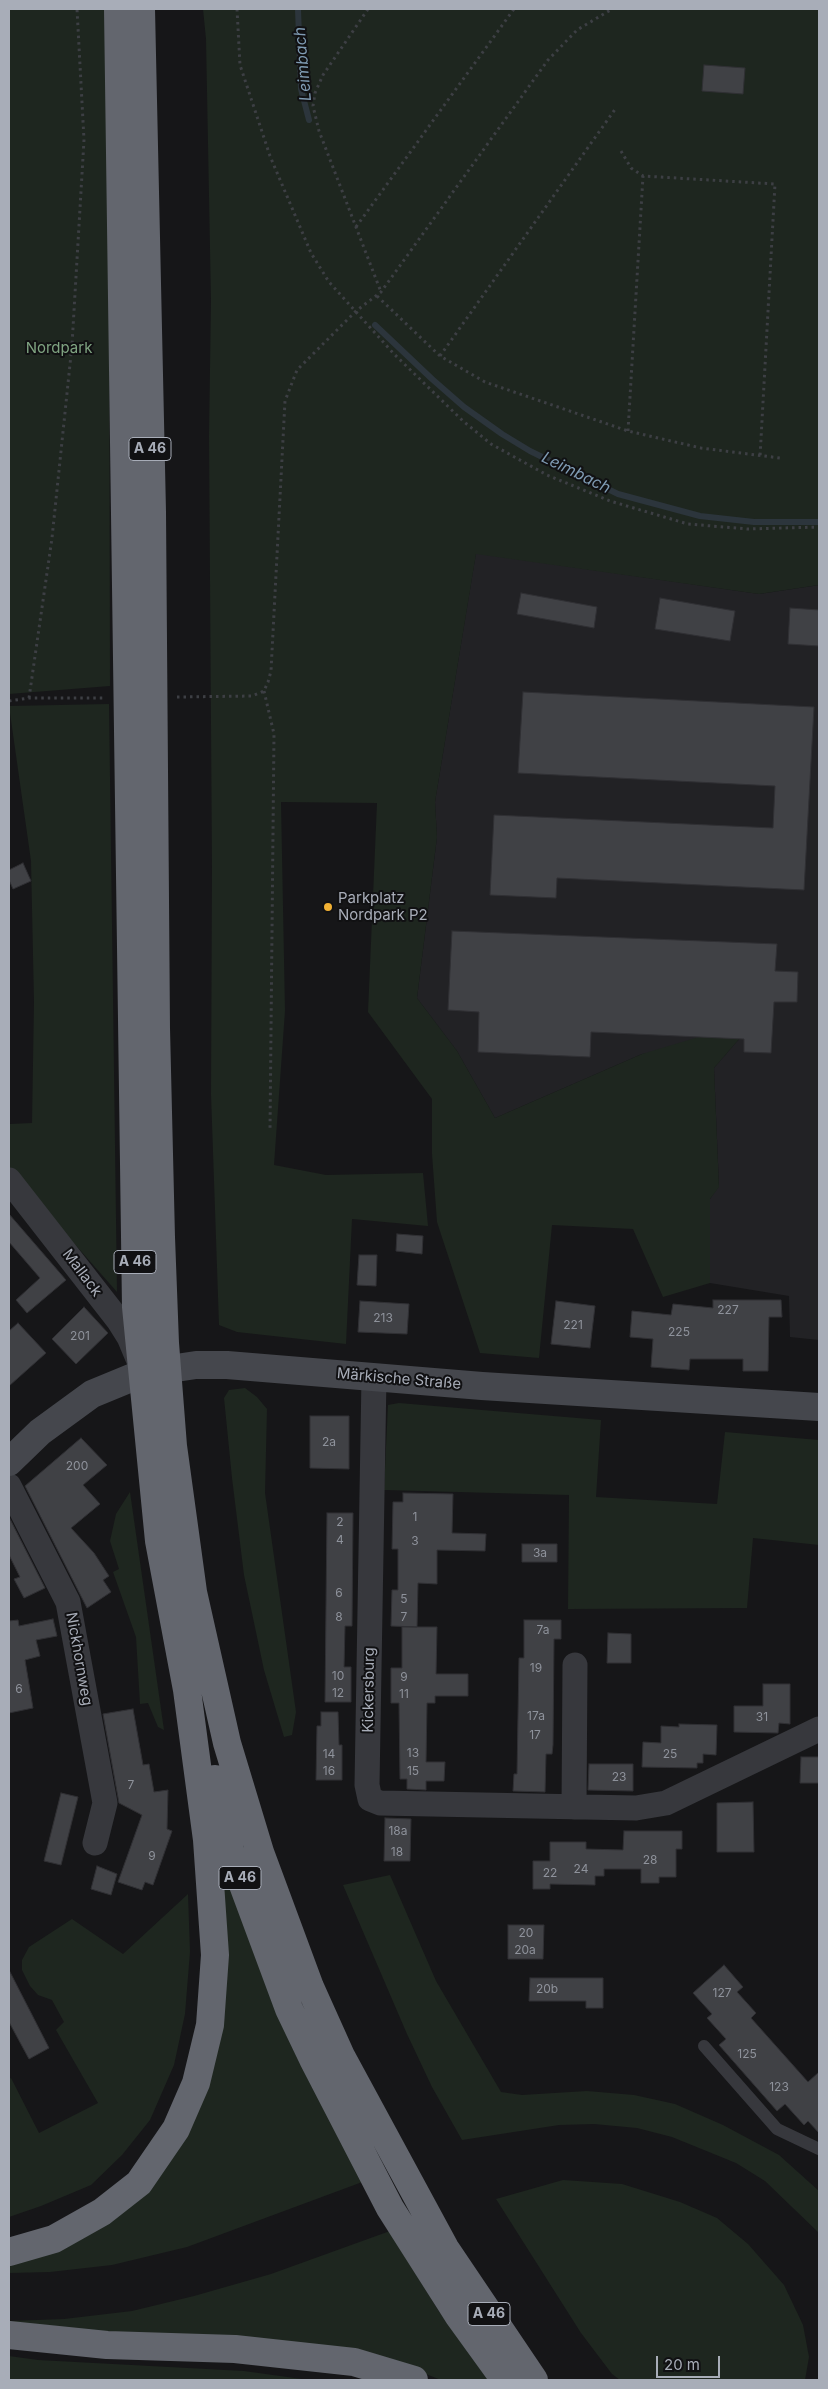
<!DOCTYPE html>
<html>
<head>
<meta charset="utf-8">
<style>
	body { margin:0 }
	#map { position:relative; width:828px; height:2389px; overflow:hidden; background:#161618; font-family:Inter,sans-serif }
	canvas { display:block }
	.frame { position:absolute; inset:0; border:10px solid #a8adb8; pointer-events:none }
	.scale { position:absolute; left:656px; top:2356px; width:64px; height:22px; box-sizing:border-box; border:2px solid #a8adb8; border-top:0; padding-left:6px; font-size:15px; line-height:18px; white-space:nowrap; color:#a8adb8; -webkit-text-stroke:4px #111113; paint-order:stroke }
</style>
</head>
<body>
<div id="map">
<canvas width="828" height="2389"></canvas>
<div class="frame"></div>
<div class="scale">20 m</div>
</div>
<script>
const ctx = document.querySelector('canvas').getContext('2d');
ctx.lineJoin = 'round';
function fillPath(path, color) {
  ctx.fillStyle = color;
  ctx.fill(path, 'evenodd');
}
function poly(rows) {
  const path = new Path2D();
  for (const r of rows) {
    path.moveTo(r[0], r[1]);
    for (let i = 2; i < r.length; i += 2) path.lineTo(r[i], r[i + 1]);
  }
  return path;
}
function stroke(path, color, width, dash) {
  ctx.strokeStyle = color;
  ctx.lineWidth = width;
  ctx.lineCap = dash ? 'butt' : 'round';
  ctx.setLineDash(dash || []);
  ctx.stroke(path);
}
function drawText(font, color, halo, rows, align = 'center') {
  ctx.font = font + ' Inter,sans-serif';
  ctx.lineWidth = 4;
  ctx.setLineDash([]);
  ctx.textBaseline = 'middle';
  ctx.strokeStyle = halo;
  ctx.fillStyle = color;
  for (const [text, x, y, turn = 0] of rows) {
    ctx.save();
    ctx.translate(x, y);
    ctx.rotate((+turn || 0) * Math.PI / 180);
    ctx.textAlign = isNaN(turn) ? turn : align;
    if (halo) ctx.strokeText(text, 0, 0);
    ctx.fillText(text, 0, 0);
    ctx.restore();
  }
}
const built = poly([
	[476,553,759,594,819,585,819,1340,790,1337,789,1296,710,1283,710,1199,719,1186,714,1068,740,1038,642,1054,495,1118,457,1051,417,998,437,837,435,802]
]);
const green = poly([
	[9,9,105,9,109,239,110,686,9,694],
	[203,9,819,9,819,585,759,594,476,554,435,802,437,837,417,998,457,1051,495,1118,642,1054,702,1036,740,1038,714,1068,719,1187,710,1199,710,1283,663,1297,633,1229,552,1225,539,1358,480,1353,437,1222,432,1154,432,1099,368,1012,377,803,281,802,285,1011,274,1165,326,1175,423,1173,428,1226,352,1219,346,1344,237,1332,219,1325,211,1094,212,869,209,436,211,301,206,39],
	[109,704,117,1292,34,1198,9,1166,9,1126,10,1124,32,1123,34,1002,31,861,9,706],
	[245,1388,257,1397,267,1409,265,1493,296,1712,292,1735,284,1737,264,1670,244,1575,232,1478,224,1398,229,1390],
	[399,1403,601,1420,596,1497,717,1504,725,1432,819,1440,819,1545,753,1538,747,1608,568,1609,569,1495,384,1490,388,1405],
	[130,1492,164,1730,158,1727,148,1703,140,1704,136,1637,113,1572,119,1569,110,1541,116,1514],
	[221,1862,365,2181,187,2247,112,2265,50,2272,9,2273,9,2261,71,2241,198,2107],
	[390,1875,436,1981,501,2092,522,2095,587,2091,634,2095,675,2104,723,2125,779,2155,819,2191,819,2233,765,2181,736,2163,672,2137,637,2128,594,2124,559,2125,462,2140,432,2087,407,2034,343,1885],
	[188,1894,190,1952,185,2014,174,2065,150,2120,122,2155,91,2185,41,2206,9,2217,9,2079,11,2078,39,2133,98,2103,56,2030,64,2022,52,2000,38,1995,30,1986,22,1970,22,1960,29,1947,72,1919,123,1954],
	[563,2180,622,2184,680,2202,717,2218,748,2244,784,2285,803,2325,809,2357,805,2380,620,2380,612,2374,581,2333,496,2199],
	[390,2231,438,2310,490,2380,441,2380,398,2363,203,2340,9,2324,9,2321,64,2319,132,2311,194,2296,271,2274],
	[9,2356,38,2360,244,2371,309,2380,9,2380]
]);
const stream = poly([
	[298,9,301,89,309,120],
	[375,325,432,379,464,407,502,434,530,451,618,494,700,516,754,522,819,522]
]);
const building = poly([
	[704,65,745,68,743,94,702,91,704,65],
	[521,593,597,607,594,628,517,614,521,593],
	[660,598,735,611,730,641,655,629,660,598],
	[790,608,819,610,819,646,788,644,790,608],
	[523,692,814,707,804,890,557,878,556,898,490,895,494,815,773,828,775,786,518,773,523,692],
	[23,863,31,881,13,889,9,880,9,870,23,863],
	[452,931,777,944,775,971,798,972,797,1002,774,1002,771,1053,744,1052,744,1039,591,1032,590,1057,478,1052,479,1012,448,1010,452,931],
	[9,1214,66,1280,27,1313,16,1300,40,1278,9,1242,9,1214],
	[397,1234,423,1236,422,1254,396,1251,397,1234],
	[359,1255,377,1255,376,1286,357,1285,359,1255],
	[713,1300,781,1300,782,1317,769,1317,768,1371,743,1371,743,1359,690,1359,689,1370,651,1367,653,1339,630,1337,632,1311,671,1315,673,1304,713,1308,713,1300],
	[360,1301,409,1304,407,1334,358,1332,360,1301],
	[556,1301,595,1306,590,1348,551,1344,556,1301],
	[84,1307,108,1333,76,1364,52,1339,84,1307],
	[18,1323,46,1353,9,1386,9,1331,18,1323],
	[310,1416,349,1416,349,1469,310,1468,310,1416],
	[81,1438,107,1465,83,1485,100,1504,71,1528,94,1553,109,1576,103,1580,111,1592,87,1608,25,1486,81,1438],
	[403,1493,453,1494,452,1533,486,1534,485,1551,437,1550,437,1584,418,1583,417,1627,391,1626,392,1590,398,1590,398,1549,392,1549,393,1502,403,1502,403,1493],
	[327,1513,353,1513,352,1626,345,1626,344,1667,351,1667,351,1702,325,1702,327,1513],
	[9,1517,45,1588,24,1598,14,1579,20,1577,9,1555,9,1517],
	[522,1544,557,1544,557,1562,522,1562,522,1544],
	[53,1619,57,1636,36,1640,40,1656,25,1660,33,1708,9,1713,9,1621,18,1620,19,1626,53,1619],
	[524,1620,561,1620,561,1639,554,1639,553,1745,552,1754,546,1754,545,1792,513,1791,514,1774,517,1774,519,1658,524,1658,524,1620],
	[402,1627,437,1627,436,1674,468,1674,468,1696,435,1696,435,1703,427,1703,426,1762,445,1762,444,1781,426,1781,426,1790,407,1789,407,1779,400,1779,399,1703,391,1703,391,1668,402,1668,402,1627],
	[608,1633,631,1634,631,1663,607,1663,608,1633],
	[763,1684,790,1684,790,1724,779,1723,778,1733,734,1732,734,1706,763,1706,763,1684],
	[133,1709,143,1765,149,1764,154,1792,168,1790,167,1829,172,1831,153,1885,145,1882,142,1890,118,1882,142,1815,119,1803,103,1714,133,1709],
	[321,1712,338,1712,339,1745,342,1745,342,1780,316,1780,317,1726,321,1726,321,1712],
	[679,1724,717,1725,716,1755,703,1754,703,1763,697,1763,697,1768,642,1767,643,1742,661,1743,661,1726,679,1727,679,1724],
	[801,1757,819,1757,819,1783,800,1783,801,1757],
	[589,1764,633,1764,633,1791,588,1790,589,1764],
	[61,1793,78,1797,61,1865,44,1861,61,1793],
	[753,1802,754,1852,717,1852,717,1803,753,1802],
	[385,1818,411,1819,410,1861,384,1861,385,1818],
	[624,1831,682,1831,682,1849,676,1849,676,1877,659,1877,659,1883,641,1883,641,1869,604,1869,604,1876,595,1876,595,1885,550,1884,550,1889,533,1889,533,1861,550,1861,550,1842,586,1842,586,1849,623,1850,624,1831],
	[97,1866,117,1874,111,1895,91,1889,97,1866],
	[508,1925,544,1925,543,1959,508,1959,508,1925],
	[724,1965,743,1987,737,1992,756,2013,751,2018,808,2082,819,2072,819,2133,808,2121,804,2125,785,2104,777,2111,719,2045,726,2039,707,2018,712,2014,693,1993,724,1965],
	[9,1970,49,2048,29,2059,9,2022,9,1970],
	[530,1978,603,1978,603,2008,586,2008,586,2001,529,2001,530,1978]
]);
const path = poly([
	[237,9,240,65,270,156,311,253,329,282,394,354,463,421,491,444,547,475,610,501,688,524,748,529,819,527],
	[368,9,323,75,315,93,313,106,319,131,381,292],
	[621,151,631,168,643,176,775,184,760,457],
	[356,227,514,9],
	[377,296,440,356,485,382,628,431,701,448,780,458],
	[440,356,616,108],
	[628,431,643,176],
	[264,691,274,734,270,1130],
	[177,697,252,696,264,691,268,682,271,671,285,401,297,370,356,311,381,292,548,60,577,30,612,9],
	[29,698,52,538,72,345,84,140,77,9],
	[9,701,29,698,103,698]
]);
const service = poly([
	[704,2046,777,2129,819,2149]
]);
const minor = poly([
	[9,1180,119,1321,129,1337,139,1361],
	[374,1377,367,1785,370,1799,380,1803,636,1808,666,1803,819,1729],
	[9,1486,68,1602,105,1803,95,1843],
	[574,1807,575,1665]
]);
const secondary = poly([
	[9,1462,40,1432,92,1394,143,1373,196,1365,227,1365,482,1386,819,1407]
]);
const motorway = poly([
	[141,9,152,512,156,1028,161,1237,165,1343,173,1446,193,1592,227,1743,260,1852,310,1987,341,2056,445,2248,534,2380],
	[215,1779,230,1850,289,2009,313,2059,390,2208,458,2315,505,2380],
	[9,2252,54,2239,102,2212,139,2183,176,2129,196,2083,210,2025,215,1955,207,1840,187,1690,159,1541,136,1307,118,9],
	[9,2335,107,2345,235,2349,354,2362,414,2380]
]);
const markers = [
	[328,907,5,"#f2b134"]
];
const numberNames = [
	["227",728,1310],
	["213",383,1318],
	["221",573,1325],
	["225",679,1332],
	["201",80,1336],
	["2a",329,1442],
	["200",77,1466],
	["1",415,1517],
	["2",340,1522],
	["4",340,1540],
	["3",415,1541],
	["3a",540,1553],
	["6",339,1593],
	["5",404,1599],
	["8",339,1617],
	["7",404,1617],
	["7a",543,1630],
	["19",536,1668],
	["10",338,1676],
	["9",404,1677],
	["6",19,1689],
	["12",338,1693],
	["11",404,1694],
	["17a",536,1716],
	["31",762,1717],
	["17",535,1735],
	["13",413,1753],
	["14",329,1754],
	["25",670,1754],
	["16",329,1771],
	["15",413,1771],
	["23",619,1777],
	["7",131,1785],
	["18a",398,1831],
	["18",397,1852],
	["9",152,1856],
	["28",650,1860],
	["24",581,1869],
	["22",550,1873],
	["20",526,1933],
	["20a",525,1950],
	["20b",547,1989],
	["127",722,1993],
	["125",747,2054],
	["123",779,2087]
];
const shields = [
	[150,449,42],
	[135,1262,42],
	[240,1878,42],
	[489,2314,42]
];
const shieldNames = [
	["A 46",150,449],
	["A 46",135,1262],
	["A 46",240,1878],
	["A 46",489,2314]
];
const parkNames = [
	["Nordpark",59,348]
];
const poiNames = [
	["Parkplatz",338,898],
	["Nordpark P2",338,915]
];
const streetNames = [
	["Mallack",82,1273,53],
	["Märkische Straße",399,1379,5],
	["Nickhornweg",79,1659,80],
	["Kickersburg",369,1690,-89]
];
const waterNames = [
	["Leimbach",303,64,-95],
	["Leimbach",576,473,26]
];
fillPath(built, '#222225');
fillPath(green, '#1e261f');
stroke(stream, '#2c353c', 6);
fillPath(building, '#404145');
stroke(building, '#303034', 1);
stroke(path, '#3d3f44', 3, [2.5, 4]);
stroke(service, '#37383d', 12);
stroke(minor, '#37383d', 25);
stroke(secondary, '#45474d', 28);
stroke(motorway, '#63666e', 28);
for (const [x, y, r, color] of markers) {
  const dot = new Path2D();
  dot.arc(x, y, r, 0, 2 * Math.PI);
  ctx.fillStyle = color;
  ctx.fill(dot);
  stroke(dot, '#111113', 2);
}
drawText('12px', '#8e929b', null, numberNames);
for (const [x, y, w] of shields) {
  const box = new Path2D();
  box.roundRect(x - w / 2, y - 11.5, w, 23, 4);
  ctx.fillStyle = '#111113';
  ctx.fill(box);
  stroke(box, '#a8adb8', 1);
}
drawText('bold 14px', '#a8adb8', null, shieldNames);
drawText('15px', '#7fa381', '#111113', parkNames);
drawText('15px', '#a8adb8', '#111113', poiNames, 'left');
drawText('15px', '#a8adb8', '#111113', streetNames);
drawText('italic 16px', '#7f9bb3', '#111113', waterNames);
</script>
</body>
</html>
